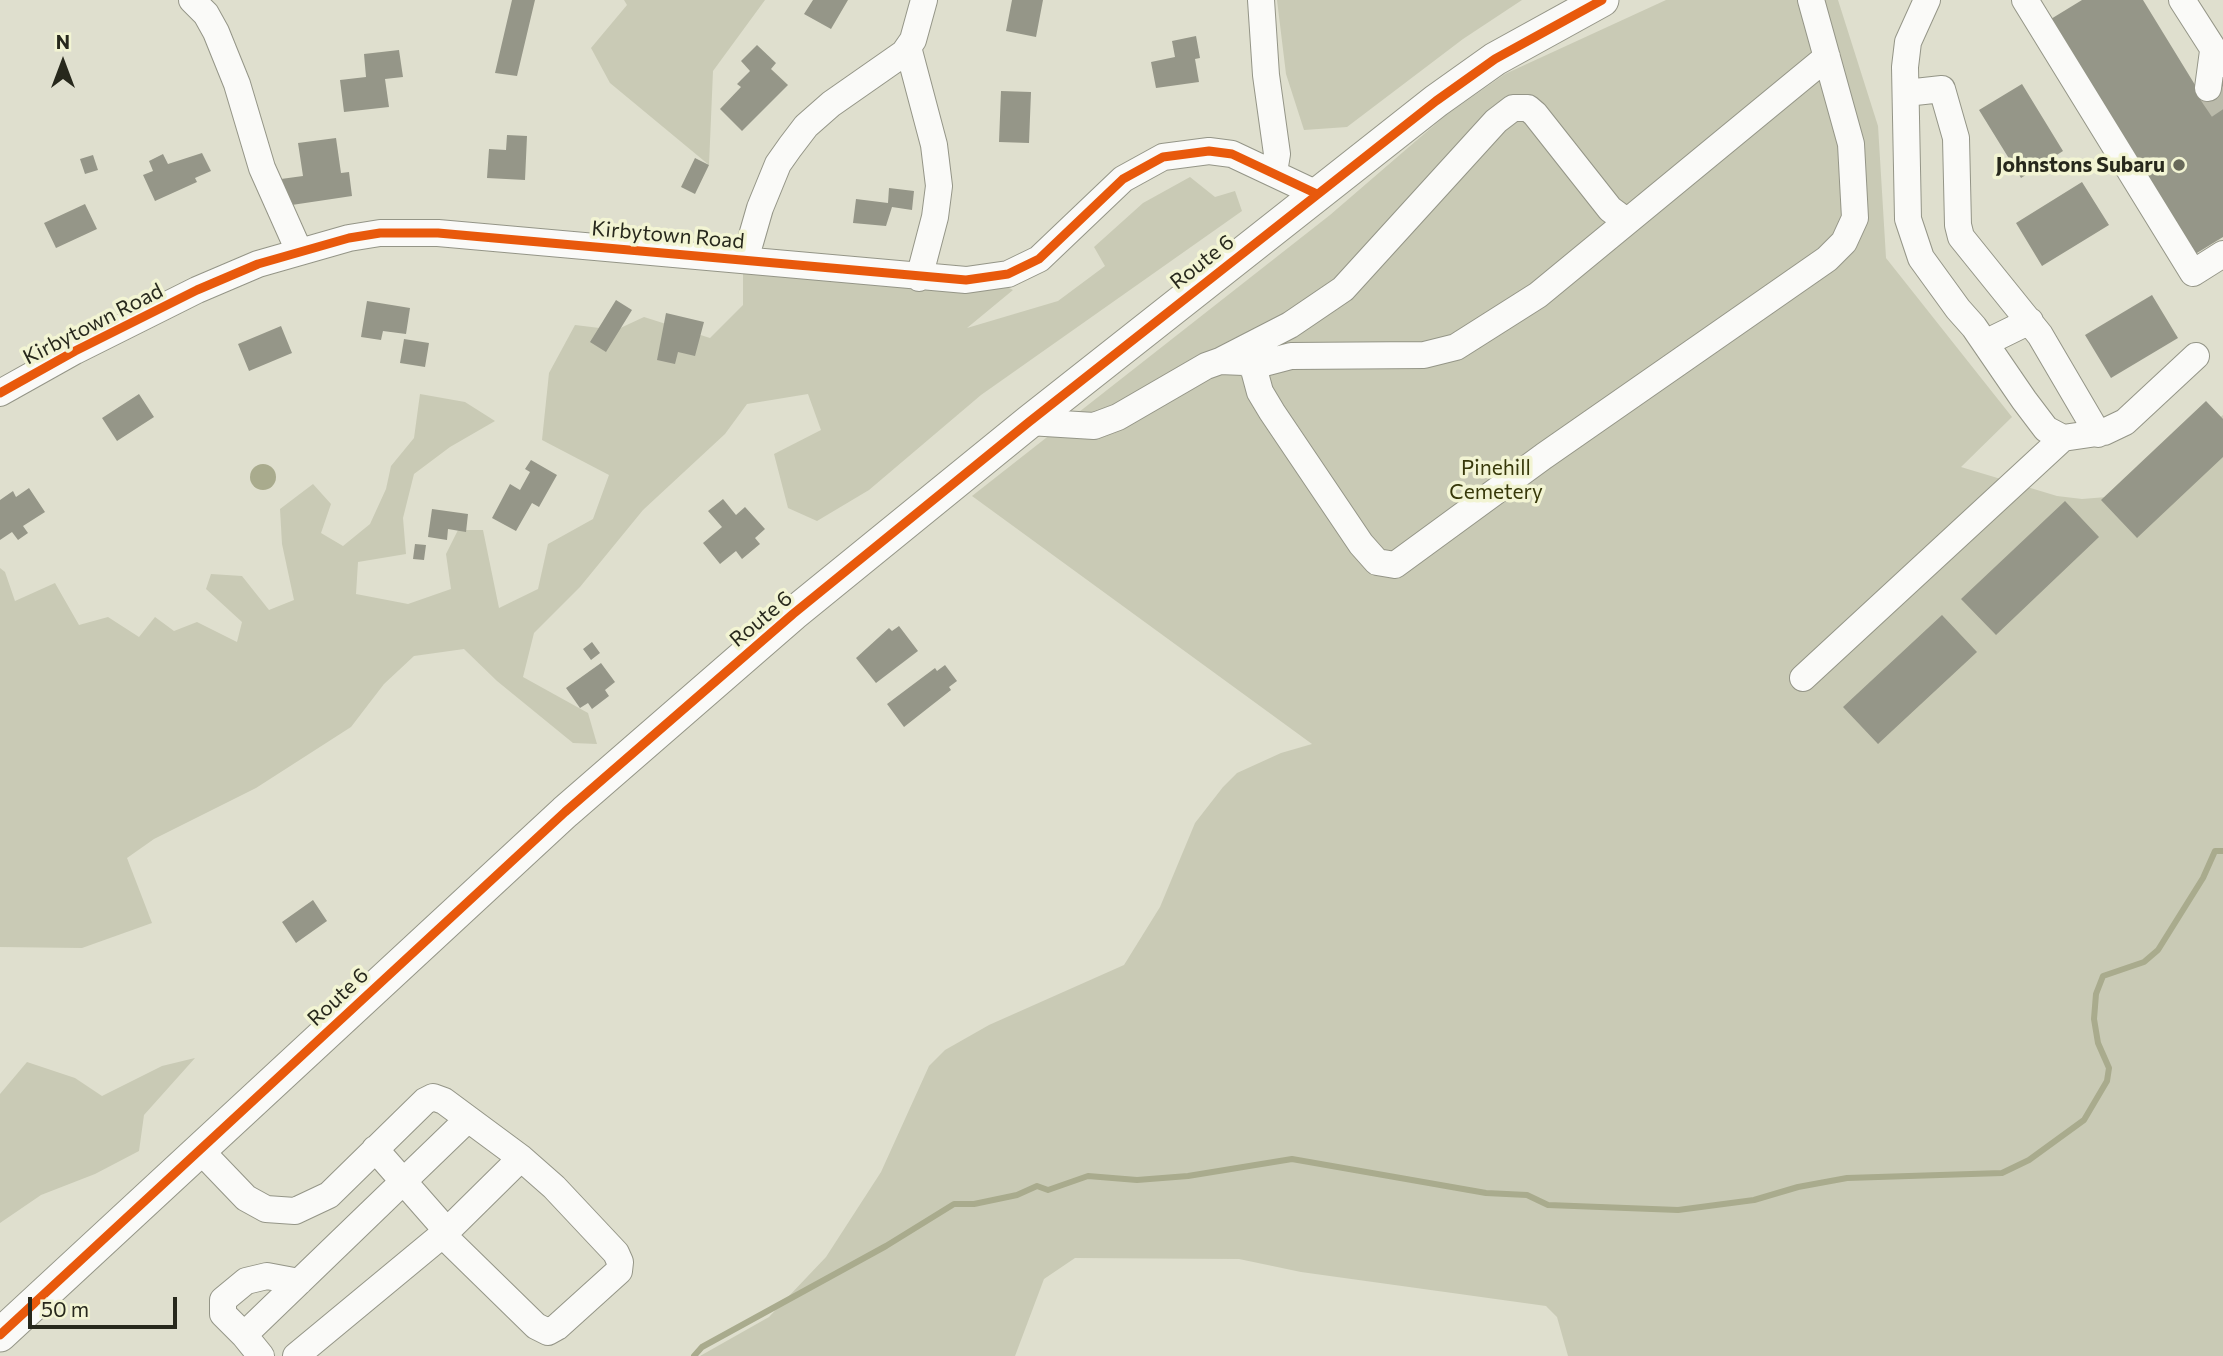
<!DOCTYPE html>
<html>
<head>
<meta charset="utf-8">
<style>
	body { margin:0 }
	#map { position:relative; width:2223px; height:1356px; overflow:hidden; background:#dfdfce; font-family:Commissioner,sans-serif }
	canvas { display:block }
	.north { position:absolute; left:28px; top:28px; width:70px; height:70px; -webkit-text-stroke:5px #f2f4d3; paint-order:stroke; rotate:0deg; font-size:19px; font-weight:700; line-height:28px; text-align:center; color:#27281c }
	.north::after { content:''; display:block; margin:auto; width:24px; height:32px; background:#27281c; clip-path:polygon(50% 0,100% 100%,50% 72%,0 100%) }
	.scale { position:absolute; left:28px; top:1297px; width:149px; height:32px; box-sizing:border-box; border:4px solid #27281c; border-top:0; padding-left:9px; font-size:21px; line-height:24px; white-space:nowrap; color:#27281c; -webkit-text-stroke:5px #f2f4d3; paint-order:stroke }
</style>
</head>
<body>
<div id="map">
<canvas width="2223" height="1356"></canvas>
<div class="north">N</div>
<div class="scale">50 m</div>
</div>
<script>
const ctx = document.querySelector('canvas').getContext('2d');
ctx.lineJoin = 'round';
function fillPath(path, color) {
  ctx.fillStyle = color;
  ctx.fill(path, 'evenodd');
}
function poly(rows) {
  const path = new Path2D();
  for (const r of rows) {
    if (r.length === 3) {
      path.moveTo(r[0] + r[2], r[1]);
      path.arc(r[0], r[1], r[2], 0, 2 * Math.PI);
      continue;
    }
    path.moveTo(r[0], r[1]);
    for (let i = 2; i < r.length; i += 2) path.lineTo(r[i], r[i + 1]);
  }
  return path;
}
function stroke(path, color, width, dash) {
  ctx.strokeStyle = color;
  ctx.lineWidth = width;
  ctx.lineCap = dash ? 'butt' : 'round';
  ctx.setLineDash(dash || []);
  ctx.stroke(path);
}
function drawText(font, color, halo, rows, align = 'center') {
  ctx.font = font + ' Commissioner,sans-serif';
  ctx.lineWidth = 7;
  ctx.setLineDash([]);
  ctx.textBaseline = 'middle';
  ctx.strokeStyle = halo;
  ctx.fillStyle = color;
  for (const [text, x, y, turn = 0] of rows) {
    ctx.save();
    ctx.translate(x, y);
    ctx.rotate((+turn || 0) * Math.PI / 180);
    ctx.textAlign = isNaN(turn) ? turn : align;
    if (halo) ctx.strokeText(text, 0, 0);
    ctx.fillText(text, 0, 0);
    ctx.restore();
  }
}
const green = poly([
	[624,0,765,0,713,71,709,165,610,83,591,48,627,5],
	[1277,0,1522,0,1463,39,1347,127,1304,130,1286,74],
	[1666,0,1838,0,1878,126,1886,258,2012,417,1961,467,2057,496,2082,499,2119,496,2223,415,2223,1356,1568,1356,1557,1317,1546,1306,1301,1272,1239,1259,1075,1258,1044,1279,1015,1356,700,1356,769,1317,826,1257,881,1172,929,1066,945,1050,989,1025,1124,965,1160,907,1195,823,1223,787,1237,773,1281,753,1312,744,972,496,1330,215,1446,115,1505,74],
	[1190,177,1215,197,1235,191,1242,211,981,395,869,490,817,521,788,508,774,454,821,430,808,394,747,404,725,434,643,510,580,587,534,633,523,677,588,713,597,744,573,743,497,681,464,649,414,656,384,684,351,727,256,788,154,839,127,858,152,923,82,948,0,947,0,568,5,572,15,601,55,583,79,625,108,617,139,637,155,617,174,631,197,622,237,642,242,622,206,589,211,574,242,576,269,610,294,600,282,544,280,509,313,484,331,504,321,533,343,546,370,524,386,489,391,466,414,438,420,394,465,402,495,421,450,447,414,474,403,518,406,554,358,562,356,594,408,604,451,589,446,554,458,530,483,530,499,608,538,589,548,544,593,519,609,475,542,440,549,373,575,325,616,330,644,317,710,338,743,305,743,265,975,271,1013,290,967,328,1058,301,1105,266,1094,247,1143,203],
	[195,1058,144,1115,139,1151,95,1174,41,1195,0,1223,0,1094,27,1062,75,1078,102,1096,162,1066]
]);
const water = poly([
	[263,477,13]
]);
const stream = poly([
	[694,1356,702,1347,886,1246,954,1204,974,1204,1017,1195,1037,1186,1048,1190,1088,1176,1137,1180,1188,1176,1292,1159,1486,1193,1527,1195,1548,1205,1678,1210,1754,1200,1798,1187,1847,1178,2002,1173,2029,1160,2084,1120,2107,1081,2109,1068,2098,1043,2094,1019,2096,994,2103,976,2144,962,2158,950,2203,878,2215,851,2223,851]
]);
const building = poly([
	[512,0,535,0,517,76,495,73],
	[813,0,848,0,831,29,804,14],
	[1012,0,1043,0,1036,37,1006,31],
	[2082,0,2143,0,2200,93,2223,79,2223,237,2192,256,2046,22],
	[1196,36,1200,58,1195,59,1199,82,1156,88,1151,62,1175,57,1172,41],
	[757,45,776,63,771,69,788,85,742,131,720,109,741,87,737,84,750,71,741,61],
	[399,50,403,77,385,79,389,107,344,112,340,80,366,77,364,54],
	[2022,84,2063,151,2021,178,1979,110],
	[1001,91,1031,92,1029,143,999,142],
	[507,135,527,136,525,180,487,178,489,149,506,150],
	[336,138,341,173,349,172,352,196,285,206,281,179,303,176,298,143],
	[202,153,211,171,195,178,197,182,155,201,143,175,153,171,149,161,163,154,168,164],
	[93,155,98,170,85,174,80,159],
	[695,158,709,165,695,194,681,187],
	[2082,182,2109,225,2042,266,2016,223],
	[889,188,914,191,912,210,892,207,886,226,853,223,856,199,888,203],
	[85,204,97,229,56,248,44,223],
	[2152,295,2178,338,2111,378,2085,335],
	[616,300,632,310,606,352,590,342],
	[367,301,410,308,406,334,383,331,381,340,361,337],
	[666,313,704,322,695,356,678,352,675,364,657,360],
	[281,326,292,353,249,371,238,344],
	[404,339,429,343,425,367,400,363],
	[139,394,154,417,117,441,102,418],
	[2206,401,2223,419,2223,457,2137,538,2101,500],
	[531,460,557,475,539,507,532,503,516,531,492,518,510,484,520,490,530,472,525,469],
	[29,488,45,512,23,526,28,533,18,540,12,532,0,540,0,500,13,491,16,497],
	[723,499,736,515,745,507,765,529,755,538,760,544,742,559,736,551,720,564,703,543,722,527,708,511],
	[2065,501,2099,537,1996,635,1961,599],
	[432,509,468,514,466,532,448,529,447,540,428,537],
	[415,544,426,545,424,560,413,559],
	[1942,615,1977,652,1878,744,1843,707],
	[899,626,918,651,876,683,856,658,889,628,892,631],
	[592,642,600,653,591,660,583,649],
	[601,663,615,682,605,690,609,696,592,709,588,703,580,708,566,688],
	[945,665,957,681,949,687,951,690,904,727,887,704,935,668,937,671],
	[313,900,327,921,296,943,282,922]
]);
const minorTunnel = poly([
	[2208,88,2223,110]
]);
const minor = poly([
	[192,0,206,14,216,32,237,84,262,168,299,251],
	[1261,0,1266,75,1277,154,1274,172],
	[1927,0,1908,42,1905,67,1908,219,1921,258,1958,309,1974,327,2024,400,2046,429,2063,438,2104,432,2125,422,2196,356],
	[2025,0,2193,273,2223,254],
	[2182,0,2223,64],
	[908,47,934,145,939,186,935,217,919,278],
	[2208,88,2213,51],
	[1906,93,1942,89,1956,138,1958,225,1961,237,2040,335,2098,434],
	[745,260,760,208,778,164,790,147,806,126,831,104,904,53,913,40,924,0],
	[1985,343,2030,321],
	[1222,360,1290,325,1343,289,1496,121,1513,108,1528,108,1535,114,1610,209,1626,221],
	[1253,366,1291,356,1424,355,1456,347,1538,295,1827,57],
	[0,393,75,351,197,290,258,264,349,238,380,233,438,233,966,280,1008,274,1039,259,1123,179,1163,157,1209,151,1232,154,1317,194],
	[1029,422,1094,426,1118,417,1206,366,1220,361,1244,362,1253,366,1260,392,1272,412,1361,544,1377,562,1395,565,1544,456,1827,259,1844,242,1855,218,1851,144,1811,0],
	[1803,678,2063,438],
	[199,1149,246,1198,266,1209,295,1211,329,1195,425,1101,433,1097,444,1101,521,1158,554,1187,616,1253,620,1262,619,1271,557,1327,548,1332,536,1326,449,1241,447,1231,521,1158],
	[299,1282,267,1276,246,1281,223,1300,223,1314,244,1335,299,1282,468,1119],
	[244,1335,261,1356],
	[296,1356,447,1231,375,1149]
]);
const major = poly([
	[0,1335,565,812,793,614,1029,422,1436,101,1495,59,1602,0]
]);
const cycleway = poly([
	[0,393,75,351,197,290,258,264,349,238,380,233,438,233,966,280,1008,274,1039,259,1123,179,1163,157,1209,151,1232,154,1317,194],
	[0,1335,565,812,793,614,1029,422,1436,101,1495,59,1602,0]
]);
const markers = [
	[2179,165,7,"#67685a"]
];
const poiNames = [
	["Johnstons Subaru",2165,165]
];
const streetNames = [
	["Kirbytown Road",668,235,5],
	["Route 6",1202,262,-38],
	["Kirbytown Road",93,324,-27],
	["Route 6",761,619,-40],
	["Route 6",338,997,-43]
];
const parkNames = [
	["Pinehill",1496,468],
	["Cemetery",1496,492]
];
fillPath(green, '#c9cab5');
fillPath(water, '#a9ab8d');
stroke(stream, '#a9ab8d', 6);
fillPath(building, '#959688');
stroke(minorTunnel, '#babaaa', 26, [26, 13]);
stroke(minor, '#949587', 28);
stroke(major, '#949587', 35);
stroke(minor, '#fafaf8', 26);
stroke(major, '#fafaf8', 33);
stroke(cycleway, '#e8590c', 9);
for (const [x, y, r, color] of markers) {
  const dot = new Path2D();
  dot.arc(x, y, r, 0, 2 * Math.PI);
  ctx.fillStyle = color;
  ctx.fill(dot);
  stroke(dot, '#f2f4d3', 2.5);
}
drawText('bold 21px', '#27281c', '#f2f4d3', poiNames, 'right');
drawText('21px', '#27281c', '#f2f4d3', streetNames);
drawText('21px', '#373809', '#f2f4d3', parkNames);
</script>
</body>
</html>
